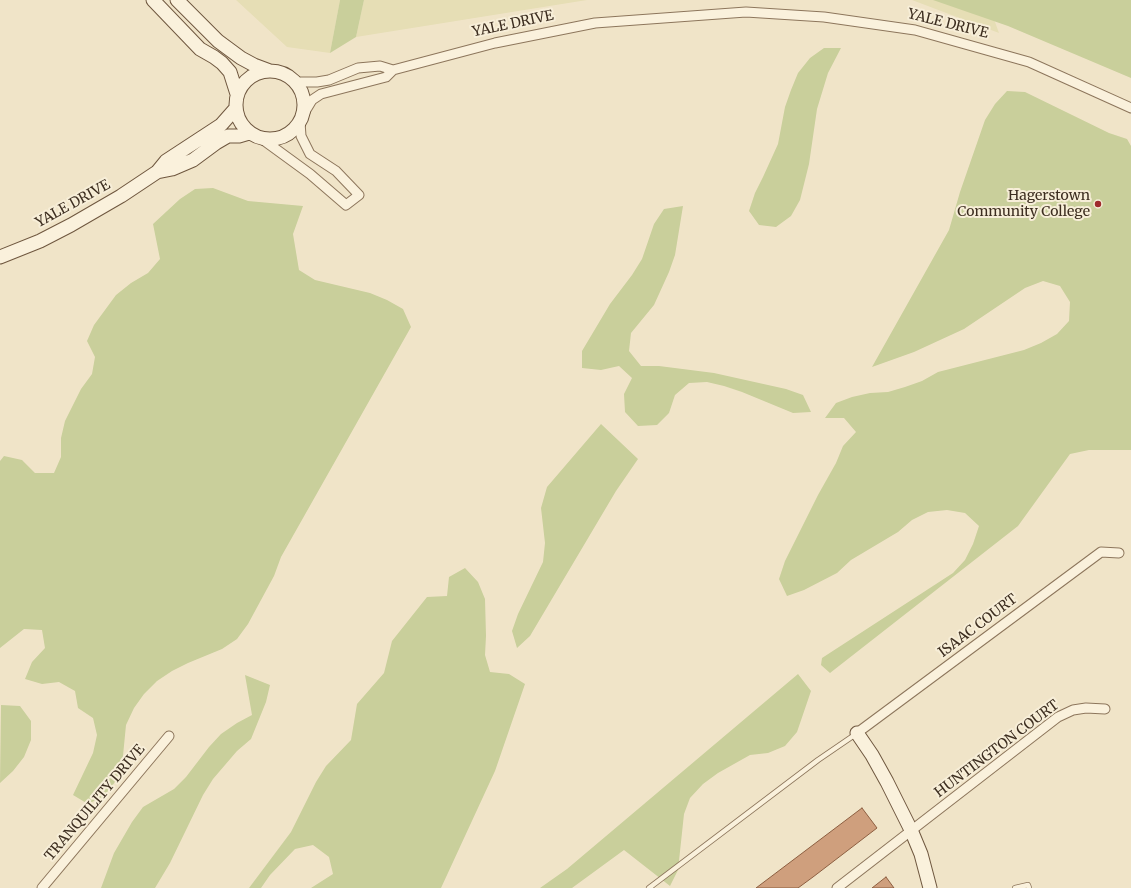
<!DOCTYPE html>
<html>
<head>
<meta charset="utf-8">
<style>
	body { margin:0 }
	canvas { display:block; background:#f0e4c8 }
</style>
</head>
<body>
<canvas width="1131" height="888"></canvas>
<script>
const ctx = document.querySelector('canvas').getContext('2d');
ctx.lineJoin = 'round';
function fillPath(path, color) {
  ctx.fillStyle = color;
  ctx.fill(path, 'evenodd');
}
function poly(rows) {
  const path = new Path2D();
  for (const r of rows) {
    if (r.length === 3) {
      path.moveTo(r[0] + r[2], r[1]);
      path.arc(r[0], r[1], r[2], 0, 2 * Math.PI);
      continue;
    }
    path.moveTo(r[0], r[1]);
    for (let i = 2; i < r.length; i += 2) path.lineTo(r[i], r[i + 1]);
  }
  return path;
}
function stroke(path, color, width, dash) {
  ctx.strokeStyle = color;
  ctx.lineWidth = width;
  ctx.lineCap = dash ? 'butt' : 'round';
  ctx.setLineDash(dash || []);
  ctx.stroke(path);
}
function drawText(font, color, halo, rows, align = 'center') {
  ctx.font = font + ' Merriweather,serif';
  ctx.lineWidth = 4;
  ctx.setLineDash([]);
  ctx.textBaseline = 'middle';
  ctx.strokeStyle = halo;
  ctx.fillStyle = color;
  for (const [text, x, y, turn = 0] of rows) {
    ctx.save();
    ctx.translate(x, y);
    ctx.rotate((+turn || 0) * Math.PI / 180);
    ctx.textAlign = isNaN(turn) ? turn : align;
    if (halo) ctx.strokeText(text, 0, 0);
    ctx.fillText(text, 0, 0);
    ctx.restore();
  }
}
const farmland = poly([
	[236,0,340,0,330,53,287,47],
	[364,0,587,0,356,37],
	[912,0,987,0,999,33]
]);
const green = poly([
	[340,0,364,0,356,37,330,53],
	[933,0,1131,0,1131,78,1008,26],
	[824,48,841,48,828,73,817,109,809,164,800,200,791,216,776,227,759,225,749,211,755,193,763,177,778,144,785,107,791,90,798,73,810,58],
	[1007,91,1025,92,1109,133,1127,139,1131,146,1131,450,1089,450,1070,454,1018,526,830,673,821,665,822,658,953,573,965,560,973,544,979,526,965,513,947,510,928,512,912,520,898,532,851,560,837,573,804,590,787,596,779,579,785,561,818,495,836,463,843,446,856,432,844,418,825,418,836,403,852,397,870,393,888,392,905,387,922,381,938,372,1024,350,1041,343,1057,334,1069,321,1070,302,1060,286,1043,281,1025,288,964,329,914,352,872,367,949,230,960,192,985,120,995,104],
	[213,188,248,201,303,206,293,234,299,270,315,280,370,293,387,300,403,309,411,327,281,557,274,576,248,624,237,639,222,649,188,663,172,671,157,681,144,694,134,708,126,725,122,766,115,782,104,796,88,804,73,795,93,753,97,735,93,718,78,708,75,691,59,682,42,684,25,679,32,662,45,648,42,630,24,629,0,648,0,461,4,456,22,460,35,473,54,473,61,457,61,438,65,421,81,389,92,374,95,357,87,341,94,325,116,295,131,283,148,273,160,259,153,224,180,199,195,189],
	[683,206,675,255,669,272,654,305,631,333,629,351,641,366,659,366,714,373,786,389,803,395,811,412,793,413,742,392,724,386,707,382,689,383,675,395,669,413,657,425,638,426,625,412,624,394,632,378,619,366,601,370,582,368,582,351,610,304,632,275,642,259,654,224,664,209],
	[601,424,638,459,616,491,530,636,517,648,512,631,518,614,543,562,545,543,541,508,547,487],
	[465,568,478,582,485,599,486,636,485,655,490,672,509,674,525,684,495,771,441,888,311,888,333,874,329,857,313,845,295,849,270,875,261,888,249,888,291,832,316,782,326,766,351,740,357,704,384,673,392,641,427,597,447,596,449,577],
	[798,674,811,691,797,732,785,746,768,753,750,755,718,773,703,784,690,798,684,814,678,870,670,886,624,850,572,888,540,888,567,869],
	[245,675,270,685,266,702,251,739,237,751,213,779,203,795,170,863,155,888,101,888,114,853,132,822,143,807,174,789,186,777,209,747,221,734,237,723,252,715],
	[1,705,20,706,31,721,31,740,24,757,13,771,0,783]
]);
const building = poly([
	[862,808,877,828,813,877,798,888,756,888,862,808],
	[886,877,894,888,872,888,886,877]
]);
const lane = poly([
	[649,888,818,760,856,734],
	[1015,888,1028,885,1029,888]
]);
const street = poly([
	[295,82,317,82,329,80,358,68,380,66,393,70,495,43,595,23,746,12,824,17,915,30,1029,62,1131,108],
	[303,115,312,100,321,94,386,77,393,70],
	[262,139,310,174,346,205,359,195,336,171,310,154,301,136,300,122],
	[857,733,1101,552,1119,553],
	[42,888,169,736],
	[837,888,1058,717,1073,710,1086,708,1105,709]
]);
const secondary = poly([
	[153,0,200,49,214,57,222,63,230,72,237,94],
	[177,0,218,41,241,58,254,65,270,71],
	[270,105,34],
	[157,172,172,169,193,160,216,143,228,136,239,136,249,133],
	[0,257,40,241,71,225,121,196,157,172,166,161,221,125,236,108],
	[857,733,872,755,887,782,911,830,921,854,930,888]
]);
const markers = [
	[1098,204,4,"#9e2a2b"]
];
const streetNames = [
	["YALE DRIVE",513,24,-12],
	["YALE DRIVE",948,24,14],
	["YALE DRIVE",73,204,-29],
	["ISAAC COURT",978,626,-37],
	["HUNTINGTON COURT",997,749,-37],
	["TRANQUILITY DRIVE",95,803,-50]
];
const poiNames = [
	["Hagerstown",1090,196],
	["Community College",1090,212]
];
fillPath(farmland, '#e6deb5');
fillPath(green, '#c9cf9b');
fillPath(building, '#cf9f7d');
stroke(building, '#8d5f41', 1);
stroke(lane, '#8d765c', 6);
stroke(street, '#8d765c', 11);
stroke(secondary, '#6f573f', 15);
stroke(lane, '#faf1dc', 4.5);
stroke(street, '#faf1dc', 9);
stroke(secondary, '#faf1dc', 13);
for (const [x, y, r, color] of markers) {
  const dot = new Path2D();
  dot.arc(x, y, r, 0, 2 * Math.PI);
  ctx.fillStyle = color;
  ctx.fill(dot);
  stroke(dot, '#f7eed8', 1.5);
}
drawText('14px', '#3d2e20', '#f7eed8', streetNames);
drawText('14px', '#3d2e20', '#f7eed8', poiNames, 'right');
</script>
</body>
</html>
